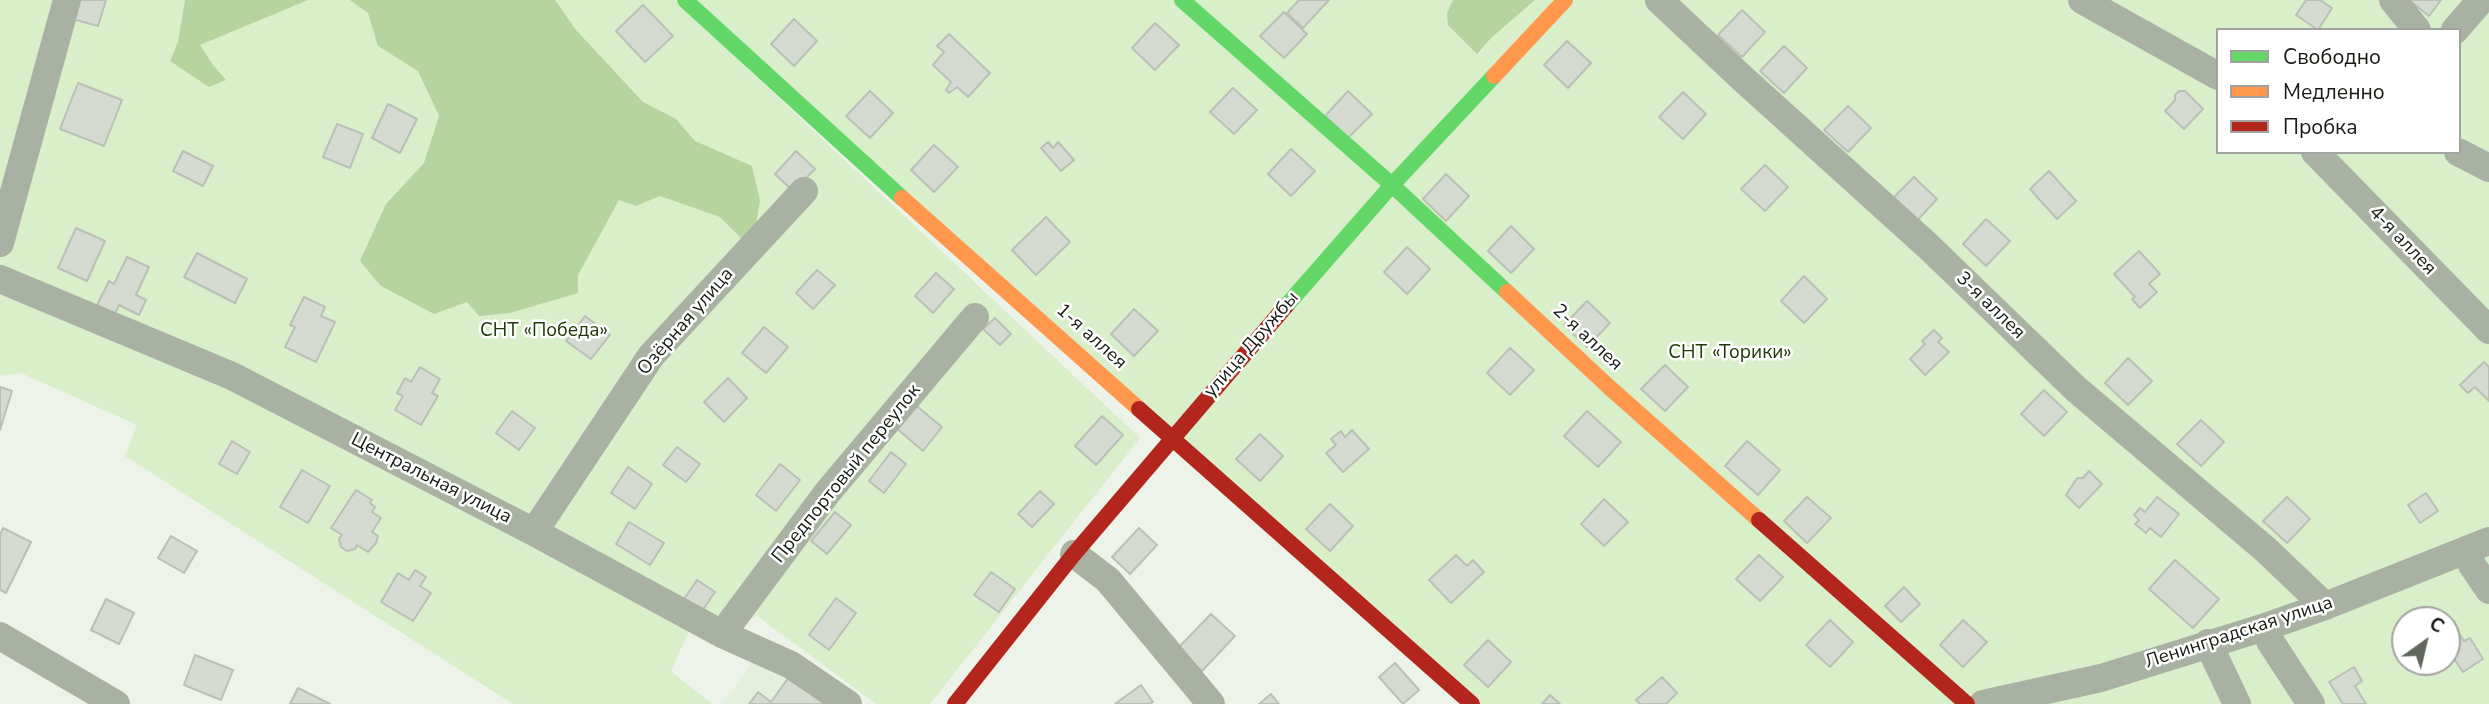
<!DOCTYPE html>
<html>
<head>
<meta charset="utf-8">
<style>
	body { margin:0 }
	#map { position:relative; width:2489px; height:704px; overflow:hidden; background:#edf3e8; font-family:"Nunito Sans",sans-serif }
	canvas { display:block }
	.legend { position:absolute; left:2216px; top:28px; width:245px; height:126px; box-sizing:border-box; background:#fff; border:2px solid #a2a3a1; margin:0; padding:9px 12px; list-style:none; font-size:21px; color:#161a13 }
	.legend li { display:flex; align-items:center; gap:14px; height:35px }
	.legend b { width:35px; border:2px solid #a2a3a1 }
	.north { position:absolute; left:2391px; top:606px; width:70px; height:70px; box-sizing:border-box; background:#fff; border:2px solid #a2a3a1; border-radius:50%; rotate:34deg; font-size:19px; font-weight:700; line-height:28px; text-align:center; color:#161a13 }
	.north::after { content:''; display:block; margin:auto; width:24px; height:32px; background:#61665e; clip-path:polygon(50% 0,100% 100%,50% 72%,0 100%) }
</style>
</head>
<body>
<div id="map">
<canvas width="2489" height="704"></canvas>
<ul class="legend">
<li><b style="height:9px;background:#63d668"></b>Свободно</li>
<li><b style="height:9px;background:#ff974d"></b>Медленно</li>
<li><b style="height:9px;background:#b3261e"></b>Пробка</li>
</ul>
<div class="north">С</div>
</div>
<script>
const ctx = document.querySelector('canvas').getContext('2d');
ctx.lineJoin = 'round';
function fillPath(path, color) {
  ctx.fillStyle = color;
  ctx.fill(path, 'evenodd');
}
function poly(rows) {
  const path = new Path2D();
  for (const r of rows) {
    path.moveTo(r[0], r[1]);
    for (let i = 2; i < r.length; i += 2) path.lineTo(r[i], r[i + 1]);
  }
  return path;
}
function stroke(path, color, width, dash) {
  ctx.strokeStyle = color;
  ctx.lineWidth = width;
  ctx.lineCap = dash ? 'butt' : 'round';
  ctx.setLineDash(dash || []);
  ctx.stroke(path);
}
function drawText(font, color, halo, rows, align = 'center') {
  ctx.font = font + ' "Nunito Sans",sans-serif';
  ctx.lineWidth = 5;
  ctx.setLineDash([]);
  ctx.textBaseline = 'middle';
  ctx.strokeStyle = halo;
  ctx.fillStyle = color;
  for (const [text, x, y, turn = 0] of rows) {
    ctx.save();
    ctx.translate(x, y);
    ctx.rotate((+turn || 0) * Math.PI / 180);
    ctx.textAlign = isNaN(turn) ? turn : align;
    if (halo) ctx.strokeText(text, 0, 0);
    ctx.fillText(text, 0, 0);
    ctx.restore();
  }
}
const built = poly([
	[762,649,836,704,722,704]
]);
const green = poly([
	[0,0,675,0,1140,438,930,704,876,704,757,616,722,634,690,629,671,671,712,704,513,704,125,456,137,425,21,373,0,376],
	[685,0,2489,0,2489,704,1472,704],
	[2218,30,2459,30,2459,152,2218,152],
	[2405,620,2447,620,2447,662,2405,662]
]);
const water = poly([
	[185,0,308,0,200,45,213,65,226,80,209,87,170,61,178,42],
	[350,0,555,0,576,30,643,102,676,119,695,141,752,166,760,200,754,237,741,238,720,217,660,196,636,206,619,200,578,275,578,293,510,313,479,316,467,302,434,314,381,286,360,261,386,204,424,163,439,116,418,71,378,46,368,13],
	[1453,0,1535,0,1491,38,1477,54,1448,25,1447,13]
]);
const building = poly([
	[74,0,106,0,98,26,69,18,74,0],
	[1299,0,1329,0,1303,28,1287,13,1299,0],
	[2306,0,2320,0,2332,8,2318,30,2296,15,2306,0],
	[2409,0,2441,0,2429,16,2409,0],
	[643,5,673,36,645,62,616,31,643,5],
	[1742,10,1765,32,1742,57,1718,35,1742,10],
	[1284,12,1307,34,1284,58,1260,36,1284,12],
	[794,19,817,41,794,66,771,44,794,19],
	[1155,23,1179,45,1155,70,1132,48,1155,23],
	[949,34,990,73,968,97,957,87,949,93,946,90,951,82,933,65,944,52,937,46,949,34],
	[1567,41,1591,63,1568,88,1544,65,1567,41],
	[1784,46,1807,68,1784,93,1760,71,1784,46],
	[78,83,122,100,104,146,60,129,78,83],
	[1233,88,1257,110,1234,134,1210,112,1233,88],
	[870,91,893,113,870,138,846,116,870,91],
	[1348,91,1372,114,1348,138,1325,116,1348,91],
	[2179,91,2185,91,2203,109,2184,129,2165,111,2175,100,2175,95,2179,91],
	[1683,92,1706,114,1683,139,1659,117,1683,92],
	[388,104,417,119,400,153,372,138,388,104],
	[1848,106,1871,128,1848,152,1824,130,1848,106],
	[337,124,363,134,350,168,323,157,337,124],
	[1048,142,1053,148,1058,142,1074,160,1061,171,1041,148,1048,142],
	[934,145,958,167,934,192,911,170,934,145],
	[1291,149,1315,171,1291,196,1268,174,1291,149],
	[183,151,213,166,203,186,173,171,183,151],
	[796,151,815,169,793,191,775,174,796,151],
	[1765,165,1788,187,1765,211,1741,189,1765,165],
	[2049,171,2076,201,2057,219,2030,189,2049,171],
	[1446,174,1469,196,1446,221,1423,199,1446,174],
	[1914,177,1937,199,1914,224,1890,201,1914,177],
	[1046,217,1070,242,1036,275,1012,250,1046,217],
	[1986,219,2010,241,1986,266,1963,244,1986,219],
	[1511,226,1534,249,1511,273,1488,251,1511,226],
	[76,228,105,241,87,281,58,268,76,228],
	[1407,247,1430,269,1407,294,1384,272,1407,247],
	[2139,251,2160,274,2149,284,2157,292,2140,308,2132,299,2135,297,2114,274,2139,251],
	[197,253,247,279,235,303,184,277,197,253],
	[127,257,149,267,136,295,146,300,139,315,119,305,113,319,94,311,109,281,114,284,127,257],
	[817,270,835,285,813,309,796,293,817,270],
	[936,273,954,289,933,313,915,296,936,273],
	[1804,276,1827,299,1804,323,1781,301,1804,276],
	[304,297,325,307,321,316,335,322,316,362,285,347,295,327,290,325,304,297],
	[1587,301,1610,323,1587,347,1564,325,1587,301],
	[1134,309,1158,331,1134,356,1111,334,1134,309],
	[585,316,610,335,591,359,566,341,585,316],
	[995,318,1011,334,1000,345,983,329,995,318],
	[764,327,788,347,766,373,742,353,764,327],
	[1934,330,1942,338,1938,342,1949,352,1925,375,1910,359,1925,344,1922,341,1934,330],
	[1510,348,1534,370,1510,395,1487,373,1510,348],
	[2128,358,2152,381,2128,405,2105,383,2128,358],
	[2484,362,2489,367,2489,401,2475,387,2468,393,2460,385,2484,362],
	[1665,365,1688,387,1665,411,1641,389,1665,365],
	[420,367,440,379,432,393,438,396,421,425,395,410,403,396,397,393,405,378,411,382,420,367],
	[728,378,747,398,724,422,704,402,728,378],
	[0,387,12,391,0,430,0,387],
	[2044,390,2067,412,2044,436,2021,414,2044,390],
	[913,403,942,427,923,451,894,426,913,403],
	[512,411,535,428,519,450,496,433,512,411],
	[1587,411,1621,442,1598,467,1564,436,1587,411],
	[1102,416,1123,435,1096,465,1075,446,1102,416],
	[2201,420,2224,442,2201,466,2177,444,2201,420],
	[1352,430,1369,449,1343,472,1326,453,1336,445,1331,439,1341,431,1345,437,1352,430],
	[1260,434,1283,456,1260,481,1236,459,1260,434],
	[232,441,250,452,237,474,219,464,232,441],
	[1747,441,1780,470,1758,495,1725,466,1747,441],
	[677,447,700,464,686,482,663,465,677,447],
	[891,452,906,464,884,493,869,481,891,452],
	[780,464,800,480,776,511,756,495,780,464],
	[628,467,652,484,635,509,611,493,628,467],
	[302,470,330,486,308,523,280,507,302,470],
	[2089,471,2102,484,2079,508,2066,495,2077,478,2083,478,2089,471],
	[356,490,372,500,370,503,375,507,372,512,381,518,372,532,378,536,376,543,368,552,357,545,355,549,347,551,341,547,339,539,342,535,331,528,356,490],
	[1040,491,1054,504,1032,527,1018,514,1040,491],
	[2426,493,2438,511,2420,523,2408,505,2426,493],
	[1807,497,1831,518,1807,543,1784,521,1807,497],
	[2157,497,2179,514,2161,537,2150,528,2146,533,2135,524,2139,520,2134,515,2140,508,2145,512,2157,497],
	[2287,497,2310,519,2287,543,2263,521,2287,497],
	[1604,499,1628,522,1604,546,1581,524,1604,499],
	[1330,504,1353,526,1330,551,1306,529,1330,504],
	[835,512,851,525,827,554,811,541,835,512],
	[629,522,664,543,650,565,616,544,629,522],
	[3,528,31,542,6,593,0,590,0,535,3,528],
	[1139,528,1157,545,1130,574,1112,557,1139,528],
	[171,536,197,551,184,573,158,558,171,536],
	[1456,555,1467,566,1473,560,1484,572,1451,603,1429,580,1456,555],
	[1759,555,1783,577,1760,601,1736,579,1759,555],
	[2175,560,2219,599,2193,628,2149,589,2175,560],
	[415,570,426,577,420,586,431,593,413,621,381,602,398,573,409,580,415,570],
	[991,572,1015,589,999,612,974,595,991,572],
	[697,580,715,592,700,614,682,602,697,580],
	[1904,587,1920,604,1901,622,1885,606,1904,587],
	[836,598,856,613,829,650,809,635,836,598],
	[106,599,134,613,119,644,91,630,106,599],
	[1211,614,1235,636,1202,671,1178,648,1211,614],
	[1830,620,1853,642,1830,667,1806,645,1830,620],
	[1963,620,1987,642,1963,667,1940,645,1963,620],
	[2459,634,2464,641,2470,638,2483,659,2463,672,2447,648,2447,642,2459,634],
	[1488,640,1511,662,1488,687,1464,665,1488,640],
	[195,655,233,670,221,700,184,685,195,655],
	[1395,663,1419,690,1403,704,1379,677,1395,663],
	[2354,667,2362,681,2355,686,2366,704,2343,704,2329,682,2354,667],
	[791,674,832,704,749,704,758,692,771,702,791,674],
	[1662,677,1677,693,1666,704,1640,704,1636,700,1662,677],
	[1141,685,1153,702,1149,704,1115,704,1141,685],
	[298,688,330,704,290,704,298,688],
	[1271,694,1279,704,1259,704,1271,694],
	[1550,695,1560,704,1542,704,1550,695]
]);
const street = poly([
	[1659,0,1742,78,1929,247,2076,389,2265,549,2325,606],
	[2082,0,2218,76],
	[2393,0,2417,30],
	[2455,30,2481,0],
	[2315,152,2489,330],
	[2458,152,2489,168],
	[0,243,67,0],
	[0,279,232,376,534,532,722,634,791,665,848,704],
	[534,532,651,356,804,191],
	[2466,550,2472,565,2489,590],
	[1074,554,1108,580,1211,704],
	[2268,626,2270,641,2311,704],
	[722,634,827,493,975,317],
	[0,636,116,704],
	[2208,643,2237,704],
	[1983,704,2101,678,2268,626,2325,606,2489,541]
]);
const fast = poly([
	[685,0,902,198],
	[1182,0,1392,185,1507,292],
	[1286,306,1392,185,1494,76]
]);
const slow = poly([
	[1494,76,1565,0],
	[902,198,1139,409],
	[1507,292,1609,387,1759,520]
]);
const jam = poly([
	[1139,409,1472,704],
	[1759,520,1967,704],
	[955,704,1074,554,1286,306]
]);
const streetNames = [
	["4-я аллея",2402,241,46],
	["3-я аллея",1990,306,44],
	["Озёрная улица",686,322,-49],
	["1-я аллея",1091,337,42],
	["2-я аллея",1587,338,43],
	["улица Дружбы",1252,345,-49],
	["Предпортовый переулок",847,474,-51],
	["Центральная улица",431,479,27],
	["Ленинградская улица",2239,633,-18]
];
const parkNames = [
	["СНТ «Победа»",544,331],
	["СНТ «Торики»",1730,353]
];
fillPath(built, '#e4f0dc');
fillPath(green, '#d9efc9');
fillPath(water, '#b6d49f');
fillPath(building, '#d6dbd2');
stroke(building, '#bbc0b7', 2);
stroke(street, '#a9b2a2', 28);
stroke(fast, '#63d668', 16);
stroke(slow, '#ff974d', 16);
stroke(jam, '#b3261e', 16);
drawText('19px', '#161a13', '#fff', streetNames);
drawText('19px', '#213907', '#fff', parkNames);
</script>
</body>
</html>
